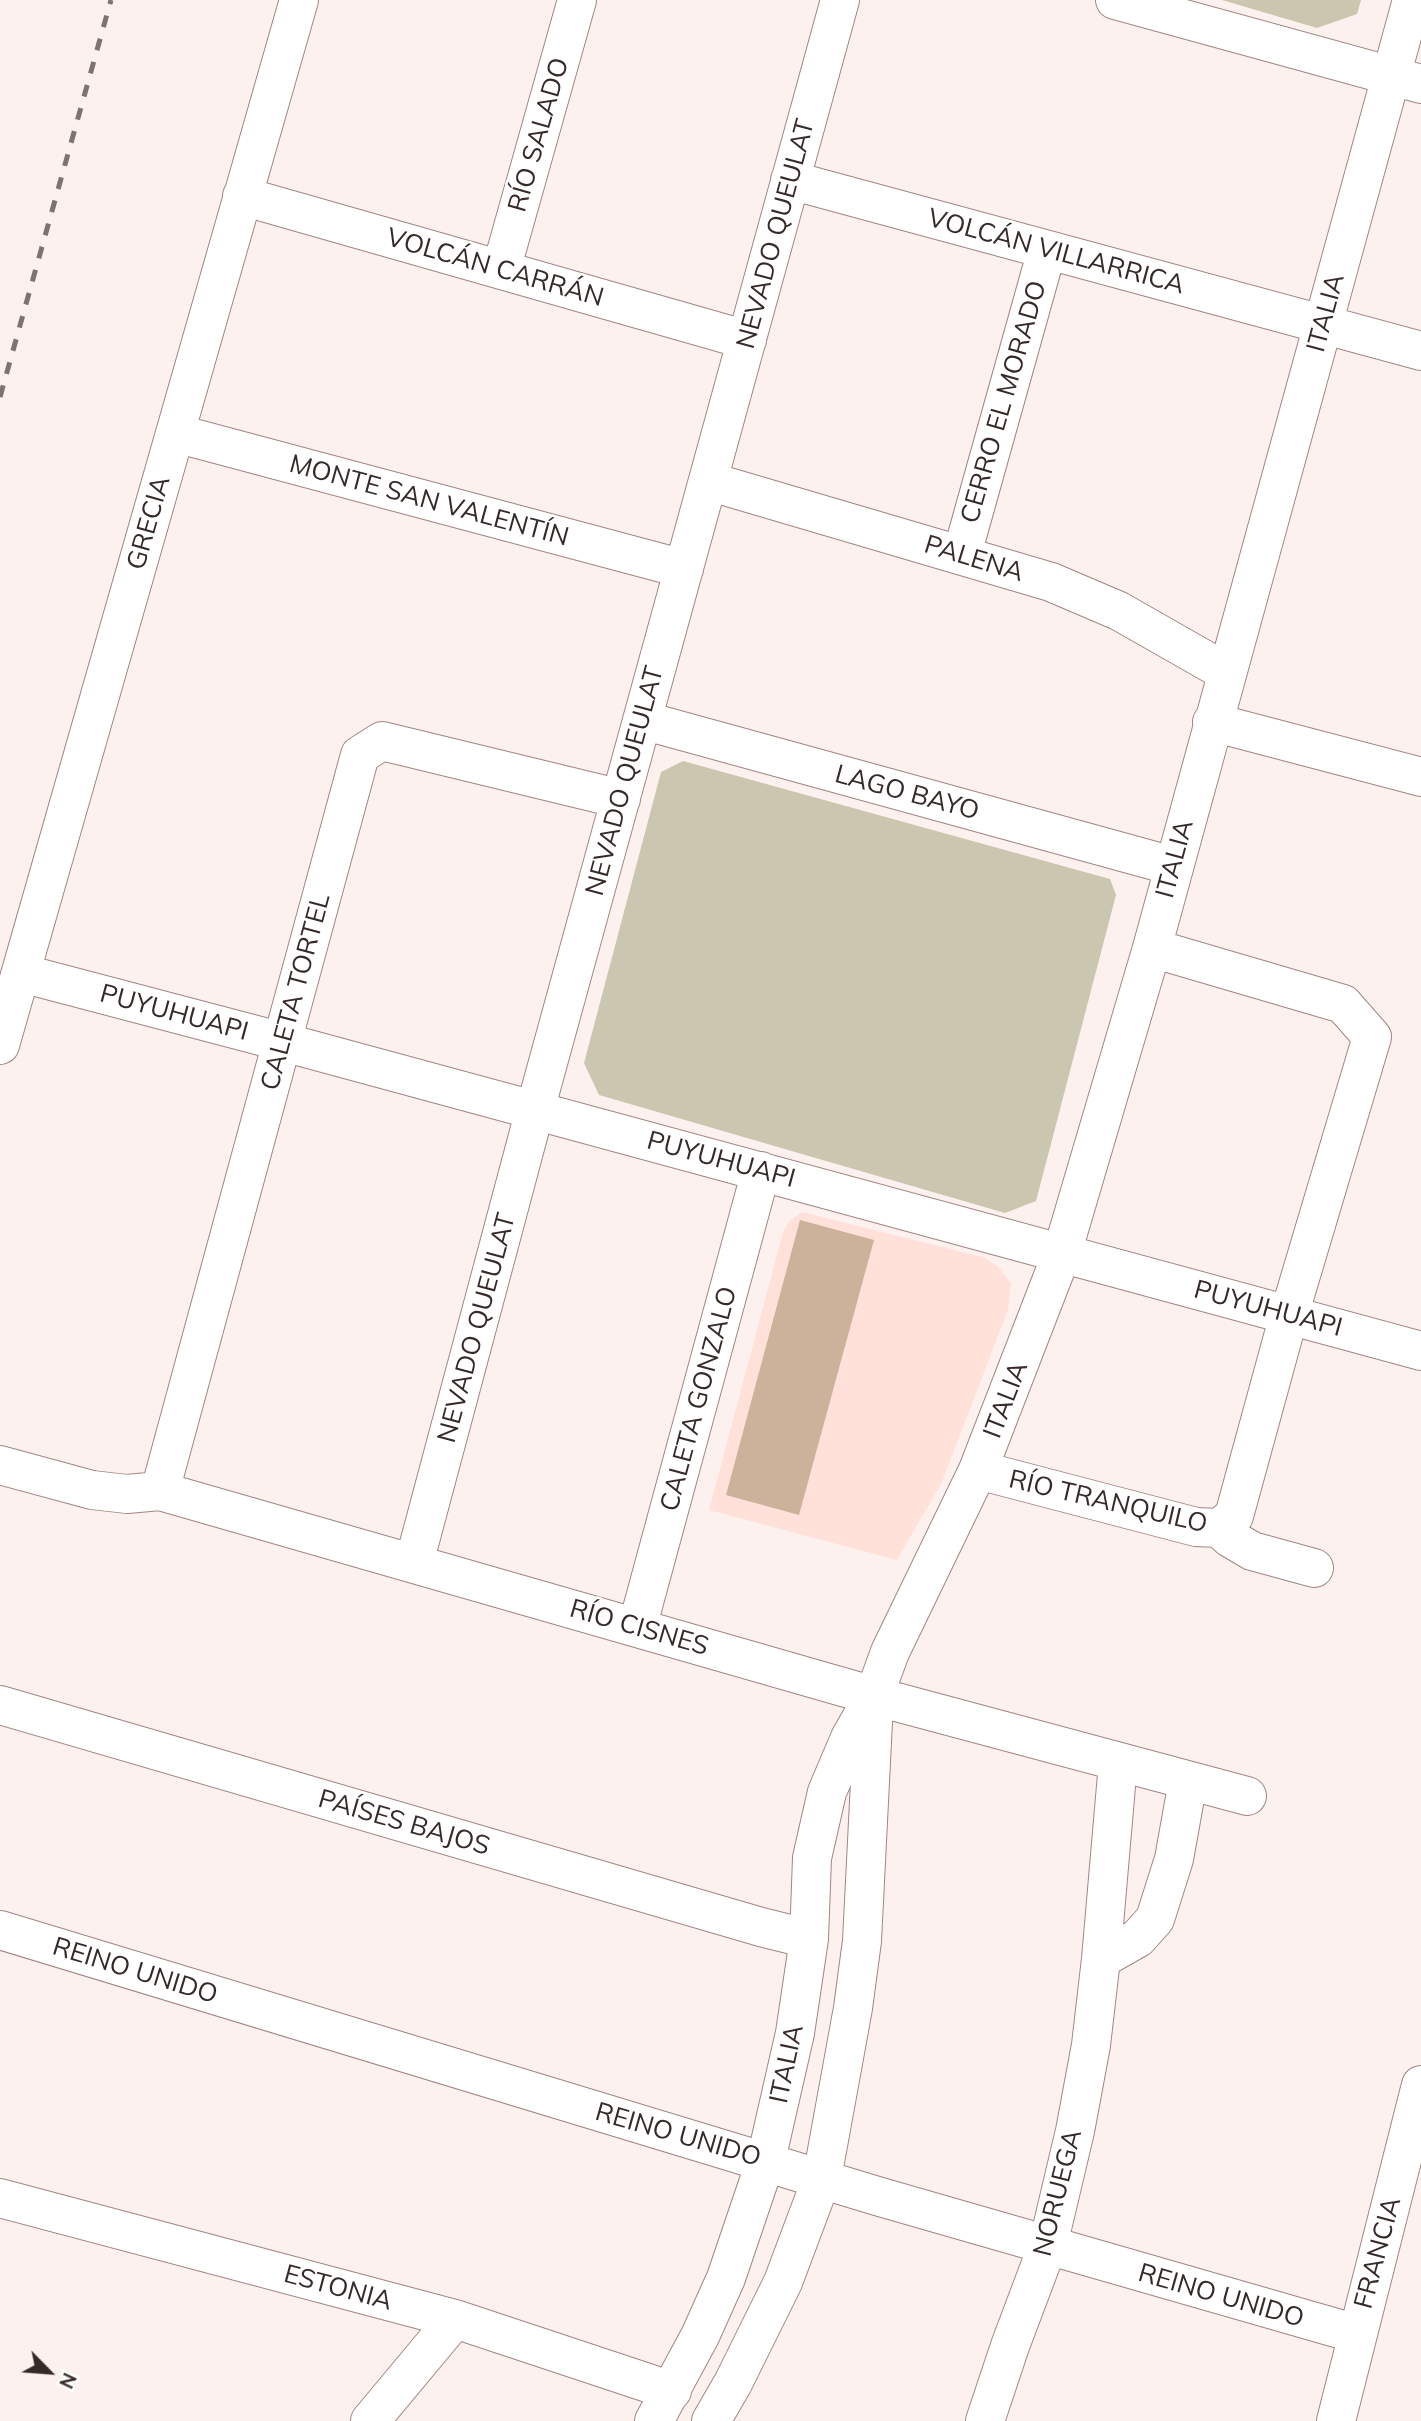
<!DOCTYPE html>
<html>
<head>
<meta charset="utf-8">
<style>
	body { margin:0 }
	#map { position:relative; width:1421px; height:2421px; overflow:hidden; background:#fdf1ef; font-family:Mulish,sans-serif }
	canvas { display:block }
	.north { position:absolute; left:14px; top:2337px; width:70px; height:70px; -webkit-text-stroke:5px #fff; paint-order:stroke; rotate:115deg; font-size:19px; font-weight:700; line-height:28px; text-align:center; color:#352a28 }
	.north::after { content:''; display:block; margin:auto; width:24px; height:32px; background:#352a28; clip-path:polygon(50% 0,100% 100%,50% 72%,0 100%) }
</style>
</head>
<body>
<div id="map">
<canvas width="1421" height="2421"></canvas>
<div class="north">N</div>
</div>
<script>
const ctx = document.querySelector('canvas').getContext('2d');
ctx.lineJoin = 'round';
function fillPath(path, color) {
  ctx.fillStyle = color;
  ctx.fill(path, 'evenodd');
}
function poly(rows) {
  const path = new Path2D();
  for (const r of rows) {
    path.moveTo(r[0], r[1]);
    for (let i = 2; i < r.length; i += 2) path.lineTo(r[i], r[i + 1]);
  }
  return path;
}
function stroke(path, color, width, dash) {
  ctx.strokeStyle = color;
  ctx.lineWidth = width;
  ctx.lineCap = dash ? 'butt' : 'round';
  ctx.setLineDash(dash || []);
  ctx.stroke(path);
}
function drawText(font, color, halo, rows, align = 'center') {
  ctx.font = font + ' Mulish,sans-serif';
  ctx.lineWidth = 5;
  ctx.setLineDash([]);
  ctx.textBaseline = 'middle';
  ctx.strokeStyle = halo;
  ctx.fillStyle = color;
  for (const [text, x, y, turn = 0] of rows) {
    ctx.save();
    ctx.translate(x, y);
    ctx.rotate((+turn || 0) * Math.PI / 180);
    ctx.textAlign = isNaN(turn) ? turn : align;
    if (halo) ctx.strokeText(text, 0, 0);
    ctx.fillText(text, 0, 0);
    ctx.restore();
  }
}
const built = poly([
	[802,1212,983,1257,997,1266,1011,1283,1008,1310,942,1482,897,1560,709,1510,783,1232,789,1221]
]);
const green = poly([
	[1222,0,1361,0,1357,14,1317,28],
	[683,761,1110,879,1116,895,1036,1201,1005,1213,599,1095,584,1063,661,772]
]);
const building = poly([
	[800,1220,874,1240,799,1515,726,1495]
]);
const minor = poly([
	[1115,0,1421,84],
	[790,180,1421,351],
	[242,196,747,340],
	[501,270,577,0],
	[175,433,684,569],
	[708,481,1051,582,1119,611,1226,672],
	[962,554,1047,250],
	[642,720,1173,866],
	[1212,722,1421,777],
	[1152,948,1343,1004,1372,1037,1289,1315,1234,1516,1219,1528],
	[21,973,283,1042,1421,1351],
	[0,1045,299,0],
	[0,1465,92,1490,127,1494,160,1491,874,1696,1247,1796],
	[978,1470,1196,1527,1219,1528,1230,1538,1252,1551,1314,1568],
	[160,1491,360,755,382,741,621,799],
	[414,1563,535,1110,840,0],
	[637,1628,761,1171],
	[0,1705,761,1927,809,1939],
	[0,1930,877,2196,1357,2334],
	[1101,1959,1138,1938,1155,1919,1174,1859,1188,1781],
	[0,2198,455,2319,672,2391],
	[370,2421,455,2319],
	[654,2421,700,2336,726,2278,766,2160,795,2033,809,1939,812,1858,827,1792,850,1738,874,1696,890,1652,978,1470,1062,1253,1152,948,1412,0],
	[711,2421,733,2383,783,2282,822,2178,853,2008,862,1941,874,1702],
	[985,2421,1010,2346,1048,2245,1075,2131,1091,2045,1101,1959,1118,1763],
	[1336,2421,1421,2085]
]);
const rail = poly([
	[0,397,111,0]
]);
const streetNames = [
	["RÍO SALADO",539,135,-74],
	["NEVADO QUEULAT",776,234,-75],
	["VOLCÁN VILLARRICA",1056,252,15],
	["VOLCÁN CARRÁN",495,268,16],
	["ITALIA",1326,313,-75],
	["CERRO EL MORADO",1004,402,-74],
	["MONTE SAN VALENTÍN",429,501,15],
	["GRECIA",149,523,-74],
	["PALENA",974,559,17],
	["NEVADO QUEULAT",625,781,-75],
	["LAGO BAYO",907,793,15],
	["ITALIA",1175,859,-75],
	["CALETA TORTEL",296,992,-75],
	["PUYUHUAPI",174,1013,15],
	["PUYUHUAPI",721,1160,15],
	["PUYUHUAPI",1268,1309,15],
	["NEVADO QUEULAT",477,1328,-75],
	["CALETA GONZALO",699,1399,-75],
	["ITALIA",1006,1400,-69],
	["RÍO TRANQUILO",1108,1502,13],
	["RÍO CISNES",639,1628,16],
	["PAÍSES BAJOS",404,1823,16],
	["REINO UNIDO",135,1971,17],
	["ITALIA",787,2064,-78],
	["REINO UNIDO",678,2135,16],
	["NORUEGA",1058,2193,-76],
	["FRANCIA",1378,2253,-75],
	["ESTONIA",338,2288,15],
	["REINO UNIDO",1221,2296,16]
];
fillPath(built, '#ffe1da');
fillPath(green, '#cac6af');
fillPath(building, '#ccb29a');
stroke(minor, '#a18680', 40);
stroke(minor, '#fff', 38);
stroke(rail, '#7f7371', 5, [12, 12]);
drawText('26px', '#352a28', '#fff', streetNames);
</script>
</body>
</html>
